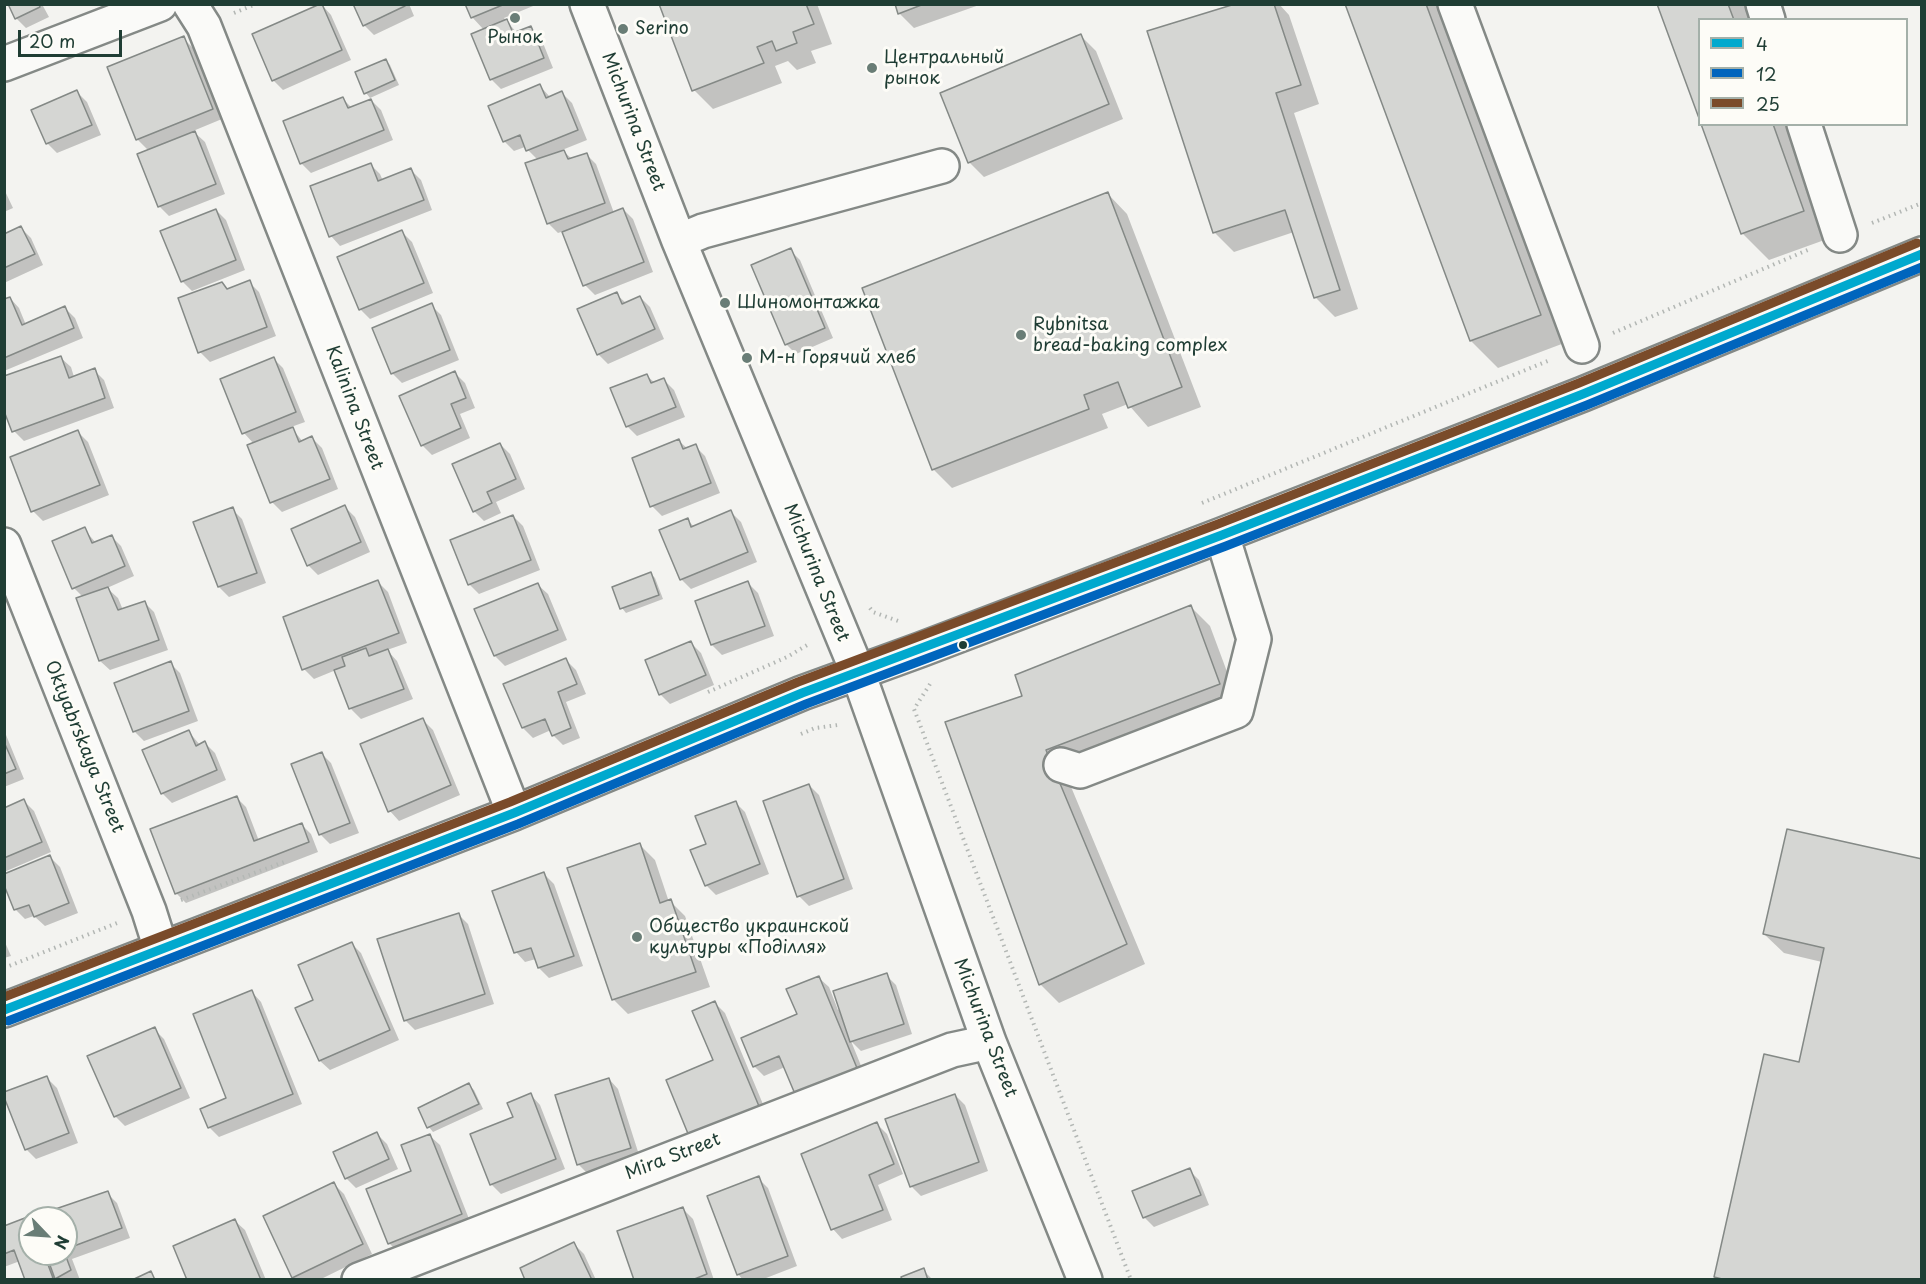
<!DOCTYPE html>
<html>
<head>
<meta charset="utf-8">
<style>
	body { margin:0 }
	#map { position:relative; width:1926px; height:1284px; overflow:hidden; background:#f3f3f0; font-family:"Playpen Sans",sans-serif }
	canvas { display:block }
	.frame { position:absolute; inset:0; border:6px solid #1f3d34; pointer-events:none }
	.legend { position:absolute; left:1698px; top:18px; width:210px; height:108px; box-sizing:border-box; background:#fdfcf7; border:2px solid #a4b0a9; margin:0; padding:8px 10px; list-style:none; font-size:18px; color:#1f3d34 }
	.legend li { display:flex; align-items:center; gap:12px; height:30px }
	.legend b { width:30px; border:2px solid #a4b0a9 }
	.north { position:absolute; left:18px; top:1206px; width:60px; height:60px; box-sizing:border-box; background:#fdfcf7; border:2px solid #a4b0a9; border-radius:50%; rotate:115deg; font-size:16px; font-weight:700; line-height:24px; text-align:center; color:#1f3d34 }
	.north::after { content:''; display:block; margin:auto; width:21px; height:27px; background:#697d76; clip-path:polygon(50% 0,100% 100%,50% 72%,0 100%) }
	.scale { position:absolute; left:18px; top:30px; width:104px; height:27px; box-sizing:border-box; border:3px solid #1f3d34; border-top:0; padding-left:8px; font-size:18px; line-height:21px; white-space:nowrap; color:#1f3d34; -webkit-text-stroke:4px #fdfcf7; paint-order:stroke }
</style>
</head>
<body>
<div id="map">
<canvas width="1926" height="1284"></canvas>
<div class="frame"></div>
<ul class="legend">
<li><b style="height:8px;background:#00a9ce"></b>4</li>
<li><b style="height:8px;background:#0065bd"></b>12</li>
<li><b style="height:8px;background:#7a4b2a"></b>25</li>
</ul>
<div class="north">N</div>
<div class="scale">20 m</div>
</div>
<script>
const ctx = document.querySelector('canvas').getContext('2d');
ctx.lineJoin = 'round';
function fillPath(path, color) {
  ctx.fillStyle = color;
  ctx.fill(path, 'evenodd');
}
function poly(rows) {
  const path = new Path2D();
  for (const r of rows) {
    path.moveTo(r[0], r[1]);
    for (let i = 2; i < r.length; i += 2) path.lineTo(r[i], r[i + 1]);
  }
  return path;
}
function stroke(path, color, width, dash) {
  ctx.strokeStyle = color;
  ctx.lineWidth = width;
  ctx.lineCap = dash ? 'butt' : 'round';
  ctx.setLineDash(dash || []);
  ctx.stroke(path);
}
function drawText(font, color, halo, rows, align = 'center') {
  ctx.font = font + ' "Playpen Sans",sans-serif';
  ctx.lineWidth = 6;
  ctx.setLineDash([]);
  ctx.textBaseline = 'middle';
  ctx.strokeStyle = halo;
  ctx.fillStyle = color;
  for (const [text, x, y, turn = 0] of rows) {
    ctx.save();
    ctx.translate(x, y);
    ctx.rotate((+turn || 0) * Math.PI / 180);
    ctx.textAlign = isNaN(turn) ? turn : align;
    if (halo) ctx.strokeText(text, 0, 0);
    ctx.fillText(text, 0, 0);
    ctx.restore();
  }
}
const shadow = poly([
	[10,4,45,4,43,6,49,17,26,28,16,18],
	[355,4,409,4,414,16,374,35,364,25],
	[467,4,538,4,504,18,517,33,531,28,541,38,553,68,501,89,491,79,484,30,472,17],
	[660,4,817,4,832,44,811,51,816,63,797,70,788,61,775,66,782,83,713,109,694,90],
	[897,4,982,4,914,28,899,13],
	[1240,4,1279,4,1289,15,1319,104,1294,113,1358,309,1335,317,1316,298,1294,232,1234,252,1215,233,1149,32],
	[1346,4,1442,4,1567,342,1498,368,1471,341],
	[1658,4,1744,4,1750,20,1700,20],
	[322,5,331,15,351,60,283,90,273,80],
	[1081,36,1096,51,1123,119,984,177,969,162],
	[183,38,193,48,222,119,193,131,205,142,225,194,169,216,159,206,149,151,137,139],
	[386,60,390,65,399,85,370,98,366,93],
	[540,86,550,97,562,93,572,103,587,140,562,150,572,159,587,155,596,164,614,213,623,209,633,219,653,272,595,295,585,285,564,231,558,233,548,223,538,160,525,147,514,151,504,141],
	[77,92,87,102,101,135,57,153,47,143],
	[343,99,352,108,371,100,381,110,393,140,311,173,301,163],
	[1702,124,1789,124,1830,238,1769,260,1742,233],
	[370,164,380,174,383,181,411,170,421,180,432,210,340,246,331,236],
	[4,189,13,208,4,212],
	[1108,194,1127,214,1201,407,1148,427,1128,404,1102,414,1108,428,952,488,933,469],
	[216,210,226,220,245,270,192,291,182,281],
	[21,228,31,238,43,265,4,283,4,236],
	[402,232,412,242,433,293,370,319,360,309],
	[790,250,800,260,833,338,796,354,786,344],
	[249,282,259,292,276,336,210,362,200,352,228,291],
	[616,294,626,303,640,297,650,307,664,339,608,364,598,354],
	[10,298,19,308,26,325,65,308,75,318,83,338,4,371,4,300],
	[431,305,441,315,459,360,402,383,392,373],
	[61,358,71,367,74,377,94,370,104,380,114,408,24,441,14,431],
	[273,358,283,368,305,422,291,427,303,442,312,438,322,448,338,489,282,512,272,502,254,444,244,433],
	[455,373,465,383,475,408,460,414,470,438,432,455,422,445],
	[646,375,655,383,664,380,674,390,685,417,637,436,627,426],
	[78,432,88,442,109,495,43,521,33,511],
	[679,441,688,449,695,446,705,456,720,493,662,516,652,506],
	[500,444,510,454,525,489,496,502,501,513,484,521,474,511],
	[345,507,355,517,370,552,318,575,308,565],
	[232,509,242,519,266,583,229,597,219,587],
	[731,512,741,522,757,562,691,589,681,579,688,520,694,527],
	[513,516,523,526,540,570,479,594,469,584],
	[84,529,96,543,111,536,121,546,134,576,107,588,118,598,123,610,144,602,154,612,168,650,110,670,100,661,83,597,74,588],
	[651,574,655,578,663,599,626,613,622,608,614,588],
	[378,582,388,592,407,643,387,650,397,661,413,699,361,719,351,709,336,670,314,679,304,669],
	[748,583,758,593,774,636,722,655,712,645,697,602],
	[538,585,548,594,567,640,505,666,495,656,476,610],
	[1191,607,1210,626,1239,704,1064,770,1145,964,1059,1003,1040,984,1024,697],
	[691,643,701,653,714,685,670,704,660,694],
	[566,660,576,670,586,694,566,702,580,738,563,745,553,735,551,730,533,738,523,728,505,685],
	[170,663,180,673,198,721,144,741,134,731],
	[423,720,433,730,460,795,399,821,390,811],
	[4,730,24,779,4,787],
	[189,732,200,745,205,743,215,753,226,780,172,803,162,793],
	[321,753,331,763,359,833,330,844,320,834,293,765],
	[809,785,819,795,853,889,809,906,799,896],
	[236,797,246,807,259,841,301,824,311,834,318,852,186,903,176,893],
	[24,801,34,811,51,852,4,872,4,809],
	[735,802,745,812,769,874,716,895,706,885,708,845],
	[640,845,655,860,669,902,670,901,685,916,710,987,628,1014,613,999],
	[50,857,60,867,78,913,45,926,34,916,25,919,15,909],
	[1922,860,1922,1280,1719,1280,1716,1276,1800,1064,1822,962,1784,953,1764,934],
	[544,874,554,884,583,966,549,978,539,968,536,959,525,962,516,952],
	[458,914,468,924,494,1004,415,1030,405,1020],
	[4,940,11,956,4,958],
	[351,943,361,953,399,1040,330,1070,320,1061,315,1001],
	[886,975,896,985,912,1034,861,1051,851,1041,866,1078,806,1103,785,1067,764,1076,754,1066,799,1015,819,978,829,987,838,1010],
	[252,992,261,1002,302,1104,219,1137,209,1127,228,1099],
	[715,1003,725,1013,770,1121,715,1061],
	[154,1029,164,1039,190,1098,125,1126,115,1116],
	[47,1078,57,1088,78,1143,36,1159,26,1149],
	[609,1079,618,1089,640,1158,588,1174,578,1164],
	[469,1085,474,1090,483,1109,433,1132,429,1127,420,1108],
	[531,1095,540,1105,565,1169,501,1194,491,1184,515,1118],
	[955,1095,965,1105,988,1171,921,1196,911,1186],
	[877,1124,887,1134,903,1174,878,1185,892,1220,842,1239,833,1229,803,1155],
	[377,1134,387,1144,398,1169,356,1188,346,1178],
	[430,1136,440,1145,471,1224,399,1253,389,1243,413,1172],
	[1189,1170,1199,1180,1209,1205,1154,1227,1144,1217],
	[758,1178,768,1188,797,1266,761,1280,743,1280,738,1274],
	[334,1184,344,1194,372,1254,319,1280,296,1280,293,1277],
	[107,1193,117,1203,130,1238,72,1259,80,1280,27,1280,20,1261,4,1267,4,1227],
	[30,1218,66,1218,66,1254,30,1254],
	[683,1209,693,1219,714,1280,635,1280],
	[235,1221,245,1230,266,1280,189,1280],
	[574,1244,584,1254,596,1280,527,1280],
	[923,1270,933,1280,904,1280]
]);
const building = poly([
	[8,4,39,4,40,7,15,19,8,4],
	[320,4,322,4,342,50,272,81,252,34,320,4],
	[353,4,404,4,405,6,363,26,353,4],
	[465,4,505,4,471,18,465,4],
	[659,4,806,4,814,24,793,32,797,43,776,51,772,41,757,47,764,63,692,91,659,4],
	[895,4,924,4,898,14,895,4],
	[1235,4,1274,4,1301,85,1276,93,1340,290,1314,298,1285,210,1213,233,1147,31,1235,4],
	[1345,4,1426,4,1541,315,1470,341,1345,4],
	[1657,4,1728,4,1734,20,1700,20,1700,121,1657,4],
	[507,19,513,33,531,26,544,58,490,80,471,34,507,19],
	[1081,34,1109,104,968,163,940,93,1081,34],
	[184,36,213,109,136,140,107,67,184,36],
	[386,59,395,80,364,94,355,72,386,59],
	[540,84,546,98,562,91,578,130,526,151,520,135,503,142,488,106,540,84],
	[77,90,92,125,46,144,31,110,77,90],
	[343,97,348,108,371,99,384,130,300,164,283,121,343,97],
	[1701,124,1773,124,1804,211,1741,234,1701,124],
	[195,131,216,184,158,207,137,154,195,131],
	[564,150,568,159,587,153,605,203,547,224,525,163,564,150],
	[371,163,378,181,411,168,424,200,329,237,310,186,371,163],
	[1108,192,1182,387,1128,408,1118,382,1084,395,1089,409,932,470,862,288,1108,192],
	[623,208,644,262,583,286,562,232,623,208],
	[216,209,236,260,181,282,160,231,216,209],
	[21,226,35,254,4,268,4,234,21,226],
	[402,230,424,283,359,310,337,257,402,230],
	[791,248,825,328,785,345,751,265,791,248],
	[250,280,267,327,198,353,178,298,222,282,227,289,250,280],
	[617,292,622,304,640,296,655,329,597,355,577,309,617,292],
	[10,297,22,325,65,306,74,328,4,358,4,299,10,297],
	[432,303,450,350,391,374,372,328,432,303],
	[61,356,69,378,95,368,105,398,12,432,4,411,4,376,61,356],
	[274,357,296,412,242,434,220,379,274,357],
	[455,371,466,398,451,404,461,428,421,446,399,396,455,371],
	[647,374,651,383,664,378,676,407,626,427,610,388,647,374],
	[293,427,299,442,312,436,330,479,270,503,247,445,293,427],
	[78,430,100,485,31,512,10,457,78,430],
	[679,439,683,449,696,444,711,483,650,507,632,458,679,439],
	[500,443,516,479,487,492,492,503,473,512,452,464,500,443],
	[345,505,361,542,307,566,291,529,345,505],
	[233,507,257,573,218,587,193,522,233,507],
	[731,510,748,552,680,580,659,530,688,518,691,527,731,510],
	[513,515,531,560,468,585,450,540,513,515],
	[85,527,92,543,112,535,125,566,72,589,52,541,85,527],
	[651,572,659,595,620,609,612,587,651,572],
	[378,580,399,633,302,670,283,617,378,580],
	[748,581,765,626,711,645,695,601,748,581],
	[538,583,558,630,494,656,474,609,538,583],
	[108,587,118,610,145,601,159,640,99,661,76,598,108,587],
	[1191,605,1220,684,1046,750,1127,944,1039,985,945,722,1022,696,1015,675,1191,605],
	[691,641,706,675,659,695,645,660,691,641],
	[366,648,369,656,388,649,404,689,349,709,334,670,345,666,342,657,366,648],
	[566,658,577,684,558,692,571,728,552,736,545,719,522,728,503,684,566,658],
	[171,661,189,711,133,732,114,683,171,661],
	[423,718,451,785,388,812,360,744,423,718],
	[189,730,196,746,205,741,217,770,161,794,142,750,189,730],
	[4,742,16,769,4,774,4,742],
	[322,752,350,823,319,835,291,764,322,752],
	[809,784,844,879,797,897,763,801,809,784],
	[237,796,254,841,302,823,309,842,175,894,150,829,237,796],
	[24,799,42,842,4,858,4,808,24,799],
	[736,801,760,864,705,886,690,850,706,844,695,816,736,801],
	[1787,829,1922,859,1922,1280,1726,1280,1714,1277,1764,1054,1799,1062,1824,948,1763,934,1787,829],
	[640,843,660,903,671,899,696,972,612,1000,567,868,640,843],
	[50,855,69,903,34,917,29,905,14,910,4,885,4,874,50,855],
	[544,872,574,956,538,968,531,948,514,953,492,891,544,872],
	[459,913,485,994,404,1021,377,939,459,913],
	[352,942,390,1030,319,1061,295,1008,313,1000,298,965,352,942],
	[887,973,904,1024,850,1042,833,991,887,973],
	[819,976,857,1068,795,1094,779,1056,753,1067,741,1038,797,1014,786,989,819,976],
	[252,990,293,1094,208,1128,200,1109,226,1098,193,1014,252,990],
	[715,1001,761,1111,691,1141,666,1080,713,1060,692,1011,715,1001],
	[155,1027,181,1088,114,1117,87,1056,155,1027],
	[47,1076,69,1133,25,1150,4,1097,4,1092,47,1076],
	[609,1078,631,1148,577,1165,555,1095,609,1078],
	[469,1083,479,1104,427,1128,418,1108,469,1083],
	[531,1093,556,1159,490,1185,470,1134,513,1117,507,1103,531,1093],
	[955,1094,979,1162,910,1187,885,1119,955,1094],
	[877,1122,894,1164,869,1175,883,1210,831,1230,801,1154,877,1122],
	[377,1132,389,1159,345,1179,333,1152,377,1132],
	[430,1134,462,1214,388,1244,366,1189,411,1171,401,1145,430,1134],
	[1190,1168,1201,1195,1143,1218,1132,1191,1190,1168],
	[759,1176,788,1256,737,1275,707,1196,759,1176],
	[334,1182,363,1244,292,1278,263,1216,334,1182],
	[108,1191,122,1228,66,1249,66,1218,32,1218,32,1217,108,1191],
	[683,1207,707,1274,692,1280,634,1280,617,1231,683,1207],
	[30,1216,30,1254,44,1254,53,1278,49,1280,25,1280,14,1250,4,1254,4,1226,30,1216],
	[235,1219,261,1280,187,1280,173,1246,235,1219],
	[574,1242,592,1280,525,1280,520,1268,574,1242],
	[46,1254,65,1254,71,1270,55,1279,46,1254],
	[924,1268,928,1280,902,1280,901,1277,924,1268],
	[151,1271,155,1280,132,1280,151,1271]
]);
const path = poly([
	[234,13,256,4],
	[1872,223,1922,203],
	[1613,333,1810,249],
	[1202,503,1550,360],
	[870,608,873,612,898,621],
	[930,684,914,709,1131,1280],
	[708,692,787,657,809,644],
	[801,734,815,728,838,725,840,727],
	[181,900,284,862],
	[4,968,117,923]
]);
const minor = poly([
	[190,4,204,26,514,813],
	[587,4,679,241,858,673,989,1042,1085,1280],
	[1455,4,1582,346],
	[1763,4,1768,20],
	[4,64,160,4],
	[1804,124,1840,235],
	[679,241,703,231,942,166],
	[4,545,149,911,161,949],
	[1061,765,1080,771,1236,711,1254,639,1222,535],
	[4,1010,514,813,802,693,920,650,1222,535,1583,394,1922,254],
	[359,1280,952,1050,989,1042]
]);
const bus1 = poly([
	[4,1010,514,813,802,693,1222,535,1583,394,1922,254]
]);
const bus2 = poly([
	[8,1021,518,824,806,704,1226,546,1587,405,1922,267]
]);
const bus3 = poly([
	[4,997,510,802,798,682,1218,524,1579,383,1917,243]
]);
const markers = [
	[515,18,6,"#697d76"],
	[623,29,6,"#697d76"],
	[872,68,6,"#697d76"],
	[725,303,6,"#697d76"],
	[1021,335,6,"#697d76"],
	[747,358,6,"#697d76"],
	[963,645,5,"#1f3d34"],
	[637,937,6,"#697d76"]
];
const poiNames = [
	["Serino",635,29],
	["Рынок",515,38,"center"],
	["Центральный",884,58],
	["рынок",884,79],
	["Шиномонтажка",737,303],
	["Rybnitsa",1033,325],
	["bread-baking complex",1033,346],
	["М-н Горячий хлеб",759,358],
	["Общество украинской",649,927],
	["культуры «Поділля»",649,948]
];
const streetNames = [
	["Michurina Street",633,122,69],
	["Kalinina Street",354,408,69],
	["Michurina Street",816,573,68],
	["Oktyabrskaya Street",84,747,68],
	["Michurina Street",985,1028,69],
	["Mira Street",673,1157,-21]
];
fillPath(shadow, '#0003');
fillPath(building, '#d5d6d3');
stroke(building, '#848986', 1.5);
stroke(minor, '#848986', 38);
stroke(path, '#b3b7b4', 4, [1.5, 4.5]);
stroke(minor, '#fafaf8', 33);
stroke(bus1, '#00a9ce', 9);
stroke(bus2, '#0065bd', 9);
stroke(bus3, '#7a4b2a', 9);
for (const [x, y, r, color] of markers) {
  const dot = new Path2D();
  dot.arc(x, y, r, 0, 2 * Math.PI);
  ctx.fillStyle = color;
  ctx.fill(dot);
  stroke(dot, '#fdfcf7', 2);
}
drawText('18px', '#1f3d34', '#fdfcf7', poiNames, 'left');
drawText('18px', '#1f3d34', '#fdfcf7', streetNames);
</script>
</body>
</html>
